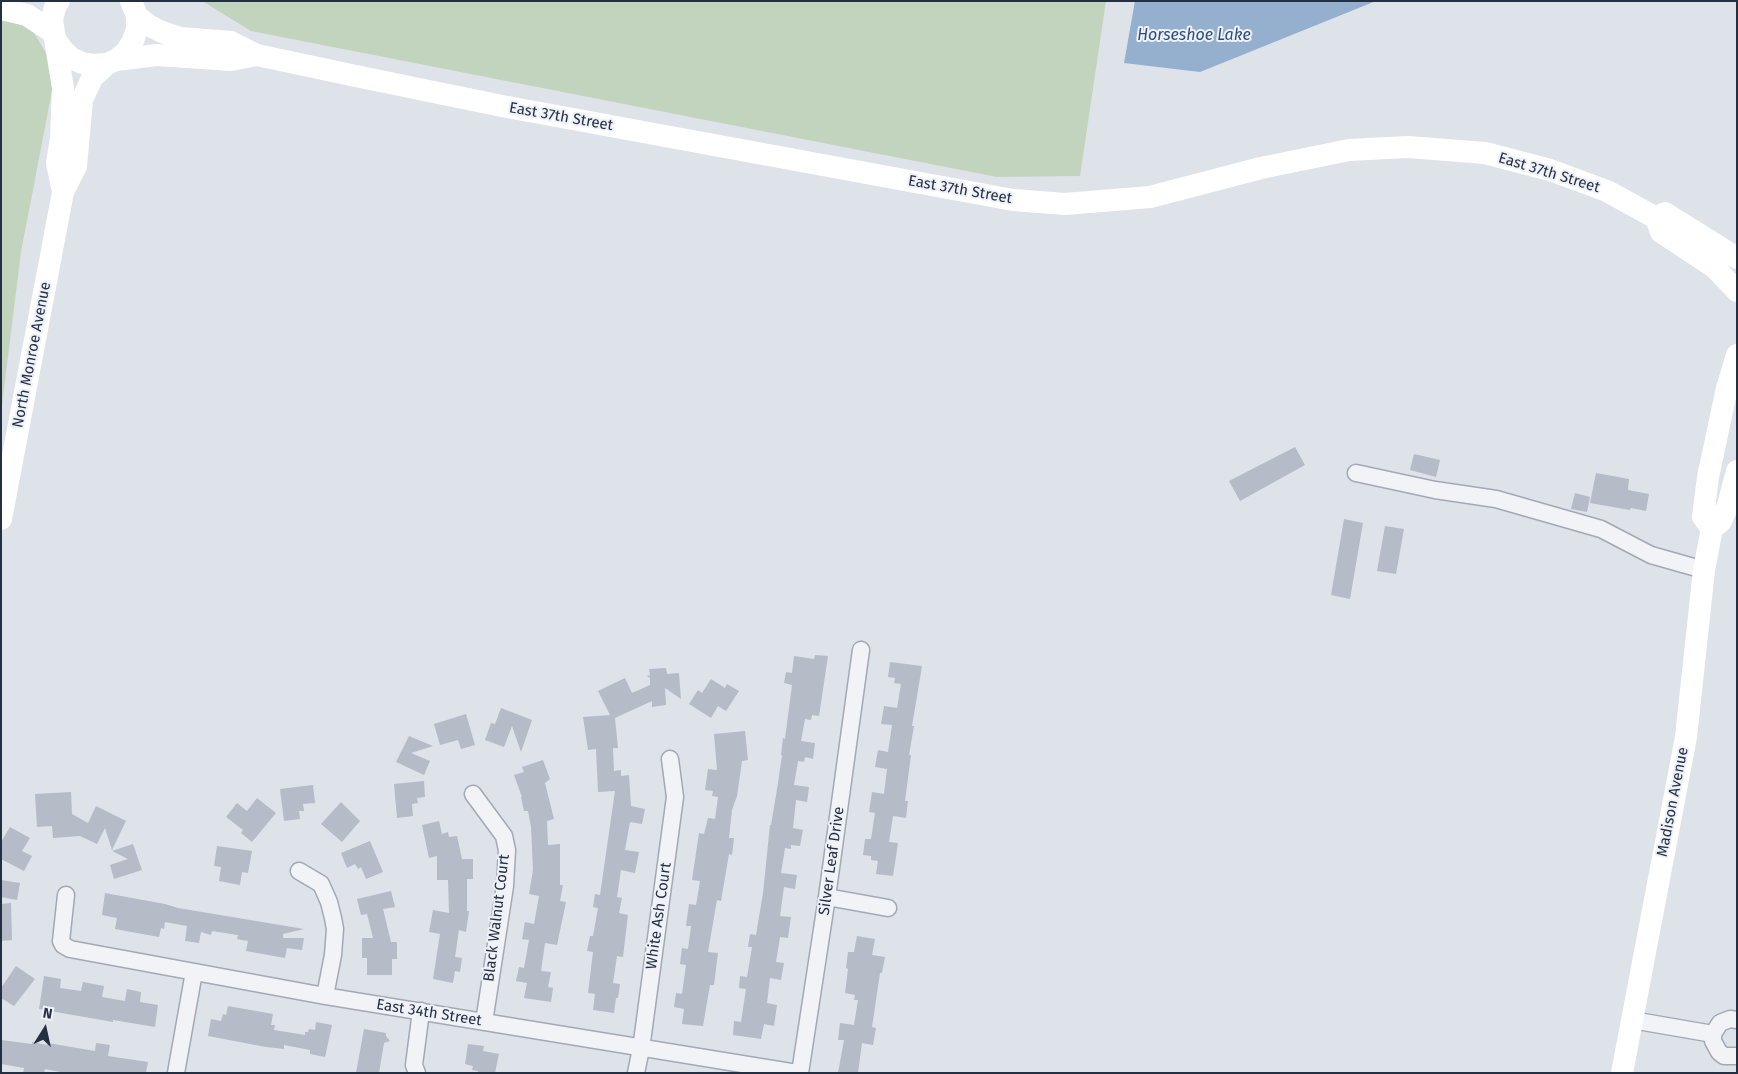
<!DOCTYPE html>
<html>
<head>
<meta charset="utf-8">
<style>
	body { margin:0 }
	#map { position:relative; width:1738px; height:1074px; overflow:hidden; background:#dee2e9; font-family:"Fira Sans",sans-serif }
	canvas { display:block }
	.frame { position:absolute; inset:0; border:2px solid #252f42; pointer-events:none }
	.north { position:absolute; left:20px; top:1004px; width:50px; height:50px; -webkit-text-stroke:4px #eef1f7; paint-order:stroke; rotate:10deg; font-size:14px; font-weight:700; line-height:20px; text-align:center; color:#252f42 }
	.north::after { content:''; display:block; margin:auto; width:18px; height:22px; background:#252f42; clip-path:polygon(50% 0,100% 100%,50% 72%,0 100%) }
</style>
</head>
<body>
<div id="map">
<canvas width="1738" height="1074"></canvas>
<div class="frame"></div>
<div class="north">N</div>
</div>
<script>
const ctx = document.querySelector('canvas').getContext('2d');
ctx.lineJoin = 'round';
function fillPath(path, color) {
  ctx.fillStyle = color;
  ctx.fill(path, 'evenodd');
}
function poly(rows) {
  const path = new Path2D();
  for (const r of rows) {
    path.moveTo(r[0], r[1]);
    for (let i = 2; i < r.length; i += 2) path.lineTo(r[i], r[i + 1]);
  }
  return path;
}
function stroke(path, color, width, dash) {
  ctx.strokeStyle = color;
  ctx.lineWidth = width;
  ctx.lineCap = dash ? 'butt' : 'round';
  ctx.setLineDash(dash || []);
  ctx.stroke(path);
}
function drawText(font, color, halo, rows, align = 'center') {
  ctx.font = font + ' "Fira Sans",sans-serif';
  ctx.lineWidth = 4;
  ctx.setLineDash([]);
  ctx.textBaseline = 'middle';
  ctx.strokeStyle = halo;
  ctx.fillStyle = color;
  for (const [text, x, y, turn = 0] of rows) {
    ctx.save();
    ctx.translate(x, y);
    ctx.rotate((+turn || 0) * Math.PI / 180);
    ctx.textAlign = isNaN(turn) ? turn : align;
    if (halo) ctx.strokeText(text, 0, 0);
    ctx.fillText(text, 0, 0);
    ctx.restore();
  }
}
const green = poly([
	[202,1,1106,1,1080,176,997,177,251,31],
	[1,18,27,21,56,70,21,252,1,413]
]);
const water = poly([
	[1135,1,1376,1,1200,72,1124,63]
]);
const building = poly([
	[1295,447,1305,465,1240,501,1229,481],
	[1414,454,1440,460,1436,477,1410,470],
	[1596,473,1629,479,1628,490,1649,494,1646,511,1631,508,1630,510,1590,503],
	[1575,493,1590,497,1587,512,1571,509],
	[1344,519,1363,523,1350,599,1331,595],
	[1385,526,1404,529,1396,574,1377,571],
	[815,655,828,656,819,716,812,715,811,720,805,719,801,741,815,743,813,759,805,757,804,762,798,761,794,785,809,787,807,802,796,800,793,828,803,830,800,846,791,845,791,849,785,848,781,873,797,875,795,889,784,887,780,916,791,917,788,938,780,937,776,962,784,963,781,980,770,978,767,1003,777,1005,774,1026,764,1024,761,1039,733,1035,734,1021,741,1022,746,989,739,988,740,976,747,977,752,947,748,947,750,934,756,935,763,893,770,825,771,825,778,783,782,755,781,755,783,738,785,739,792,685,784,683,786,672,792,673,794,656,814,659],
	[890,662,922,666,912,726,914,726,909,755,911,755,905,801,908,801,906,818,893,816,889,842,898,843,893,876,876,874,878,861,871,860,871,856,863,855,865,839,871,839,875,813,869,812,872,792,884,794,887,769,875,767,878,750,888,752,892,725,881,724,884,706,897,708,901,684,894,683,895,678,888,677],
	[666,668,667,674,679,673,681,699,665,688,666,705,652,707,652,701,615,718,618,748,613,748,614,771,621,770,621,776,629,775,631,806,645,809,642,824,630,822,625,850,639,852,635,873,621,870,617,897,622,898,619,913,628,915,623,957,617,956,613,983,620,984,618,998,616,998,614,1013,593,1010,595,994,588,993,593,952,587,951,590,936,593,936,598,908,593,907,595,894,600,895,615,791,598,792,596,749,588,750,583,717,610,715,598,691,625,678,632,693,650,685,650,678,647,676,650,675,649,669],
	[711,679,725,688,727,684,739,691,726,711,718,706,711,718,689,704,698,690,702,693],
	[501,708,532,720,521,752,512,726,504,747,485,740,491,723,495,724],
	[466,714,475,745,461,749,458,740,440,745,434,724],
	[745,731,748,760,742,761,737,796,732,810,729,838,734,838,732,855,729,854,721,901,717,900,708,952,718,953,714,985,710,985,703,1026,682,1024,684,1009,674,1007,676,993,682,994,686,965,680,964,682,948,688,949,691,926,686,926,689,904,696,905,700,881,692,880,699,833,704,834,708,818,715,819,718,797,712,796,713,791,705,790,708,769,717,770,714,734],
	[409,736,433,746,411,753,430,761,424,775,396,762],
	[543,760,550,779,545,783,554,819,547,821,548,845,560,844,560,885,563,885,560,901,566,902,557,945,545,943,541,971,551,972,548,987,553,988,551,1002,524,998,527,983,516,981,519,967,524,968,529,940,522,939,525,922,534,924,539,896,529,894,533,870,531,827,528,811,524,811,521,797,522,797,514,775,524,772,522,767],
	[424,781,425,797,417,798,418,803,412,804,413,816,397,818,394,784],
	[313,785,315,803,303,804,304,811,299,811,300,819,284,821,280,789],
	[71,792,72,814,88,823,96,806,126,821,112,850,105,828,97,844,80,836,53,838,52,826,37,827,35,794],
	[257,798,276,813,252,842,241,833,243,830,226,817,237,803,247,811],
	[341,802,360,821,342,842,321,824],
	[439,821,442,834,448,832,449,837,457,836,462,859,473,859,473,879,467,879,467,911,469,911,466,932,459,930,455,957,462,958,460,972,455,971,453,983,433,979,440,934,429,932,433,910,449,913,448,880,437,880,437,856,429,858,422,825],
	[10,827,30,838,22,851,32,856,24,871,1,859,1,842],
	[370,841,383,872,366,879,361,867,358,869,355,864,347,868,341,853],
	[133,844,142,870,114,879,110,865,128,859,112,851],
	[217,846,252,851,248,873,242,872,240,885,219,881,221,867,214,866],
	[1,880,20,883,17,900,1,897],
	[391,891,395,907,383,909,391,942,397,942,397,959,392,959,392,975,367,975,367,958,362,958,362,938,373,938,367,914,361,915,357,899],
	[105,893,165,904,178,908,304,929,283,934,283,938,304,938,302,950,287,948,285,958,246,951,248,941,237,939,238,935,212,931,211,935,201,932,199,943,185,941,187,926,165,922,164,929,161,928,159,937,115,929,117,918,102,915],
	[11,903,12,940,1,941,1,904],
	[857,936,875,939,872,955,885,957,882,973,880,973,872,1027,876,1028,873,1045,862,1043,858,1073,838,1073,844,1040,838,1040,840,1023,854,1025,858,1000,854,1000,855,995,845,993,848,969,846,968,848,952,854,952],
	[16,966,35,979,14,1006,1,998,1,988],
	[44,976,61,979,60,988,81,991,83,982,104,986,102,997,125,1001,127,989,141,992,140,1002,158,1005,155,1027,113,1020,113,1022,39,1009],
	[228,1006,273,1014,271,1025,275,1025,274,1030,305,1035,305,1032,308,1032,309,1029,315,1030,316,1022,332,1025,325,1057,310,1054,310,1050,284,1045,284,1049,266,1047,208,1036,211,1019,221,1021,223,1014,226,1015],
	[364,1029,386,1033,386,1036,390,1041,384,1043,379,1073,356,1073],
	[1,1040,32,1044,32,1042,47,1045,48,1043,95,1051,96,1043,110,1045,108,1056,148,1062,146,1073,65,1073,45,1069,44,1073,23,1073,24,1068,1,1064],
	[468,1044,484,1046,483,1051,499,1054,495,1073,478,1073,478,1071,472,1070,473,1066,465,1064]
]);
const street = poly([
	[1356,473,1435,490,1496,499,1601,529,1651,555,1704,570],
	[473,794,504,836,507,850,505,886,484,1022],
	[299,871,321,884,329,902,333,918,335,929,333,955,325,996],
	[66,895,61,941,63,945,70,949,325,996,797,1073],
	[827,897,888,908],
	[1632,1020,1713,1034],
	[1737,1020,1730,1019,1720,1023,1713,1034,1713,1041,1719,1052,1724,1056,1737,1056],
	[176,1073,194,972],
	[417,1073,414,1065,421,1011],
	[636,1073,641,1049,675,797,670,759],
	[800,1073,827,897,861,650]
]);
const secondary = poly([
	[59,1,55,7,52,20,55,39,62,49,71,58,82,63,94,65,107,64,116,60,126,52,133,41,137,29,137,16,131,1],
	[1,9,27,15,54,33],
	[137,16,148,25,162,32,180,38,231,42,257,55,351,75,502,106,1013,200,1065,204,1150,197,1261,168,1349,150,1408,147,1485,153,1550,170,1607,191,1656,218,1661,232,1714,267,1737,291],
	[55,39,63,88,61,138,57,163,63,192],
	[116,60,157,55,231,60,257,55],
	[1656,218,1665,213,1737,258],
	[1,519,63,192,76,166,82,100,92,78,107,64],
	[1712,529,1703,517,1708,477,1727,388,1737,355],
	[1622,1073,1686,737,1704,570,1712,529,1721,521,1728,505,1737,471]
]);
const streetNames = [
	["East 37th Street",561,117,10],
	["East 37th Street",1549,173,17],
	["East 37th Street",960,190,10],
	["North Monroe Avenue",32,355,-79],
	["Madison Avenue",1673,802,-79],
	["Silver Leaf Drive",832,861,-82],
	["White Ash Court",659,916,-82],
	["Black Walnut Court",497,918,-83],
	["East 34th Street",429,1013,9]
];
const waterNames = [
	["Horseshoe Lake",1194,36]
];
fillPath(green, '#c3d4be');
fillPath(water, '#95afce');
fillPath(building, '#b5bbc7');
stroke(street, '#a3a9b4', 19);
stroke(street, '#f1f3f7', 16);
stroke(secondary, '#fff', 22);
drawText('15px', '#252f42', '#eef1f7', streetNames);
drawText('italic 16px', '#2b4d7b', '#eef1f7', waterNames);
</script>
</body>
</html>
